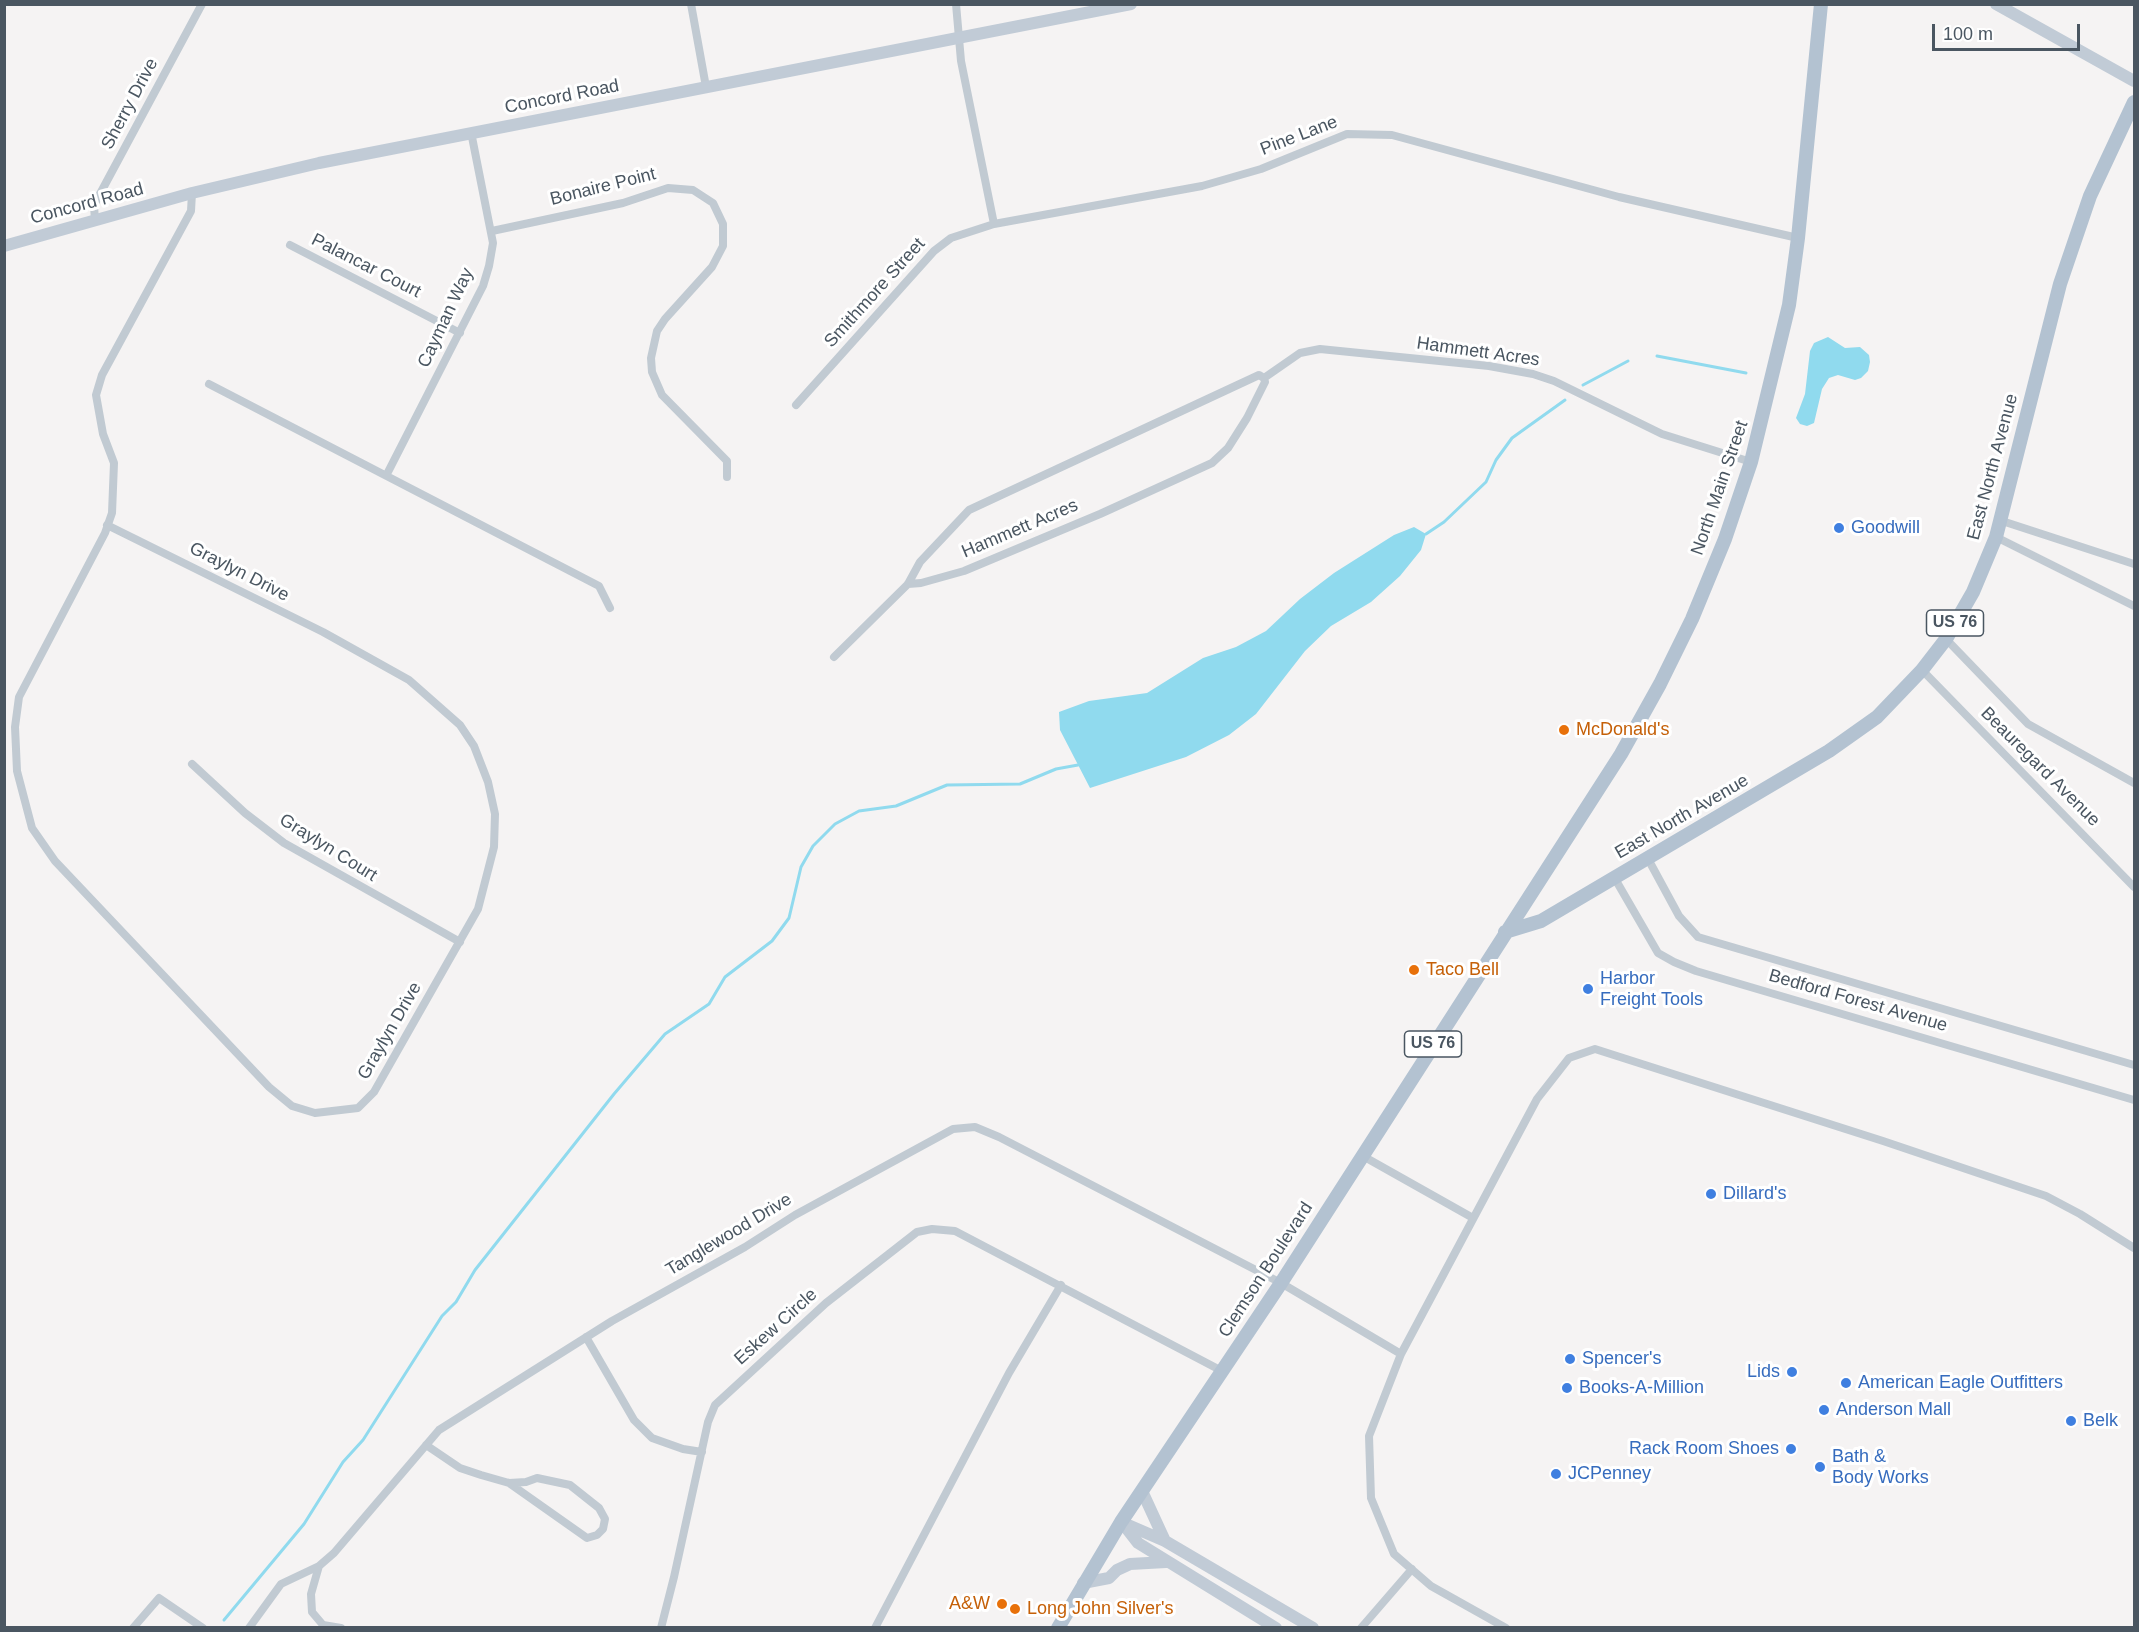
<!DOCTYPE html>
<html>
<head>
<meta charset="utf-8">
<style>
	body { margin:0 }
	#map { position:relative; width:2139px; height:1632px; overflow:hidden; background:#f5f3f3; font-family:Helvetica,sans-serif }
	canvas { display:block }
	.frame { position:absolute; inset:0; border:6px solid #4a5661; pointer-events:none }
	.scale { position:absolute; left:1932px; top:24px; width:148px; height:27px; box-sizing:border-box; border:3px solid #4a5661; border-top:0; padding-left:8px; font-size:18px; line-height:21px; white-space:nowrap; color:#4a5661; -webkit-text-stroke:4px #fff; paint-order:stroke }
</style>
</head>
<body>
<div id="map">
<canvas width="2139" height="1632"></canvas>
<div class="frame"></div>
<div class="scale">100 m</div>
</div>
<script>
const ctx = document.querySelector('canvas').getContext('2d');
ctx.lineJoin = 'round';
function fillPath(path, color) {
  ctx.fillStyle = color;
  ctx.fill(path, 'evenodd');
}
function poly(rows) {
  const path = new Path2D();
  for (const r of rows) {
    path.moveTo(r[0], r[1]);
    for (let i = 2; i < r.length; i += 2) path.lineTo(r[i], r[i + 1]);
  }
  return path;
}
function stroke(path, color, width, dash) {
  ctx.strokeStyle = color;
  ctx.lineWidth = width;
  ctx.lineCap = dash ? 'butt' : 'round';
  ctx.setLineDash(dash || []);
  ctx.stroke(path);
}
function drawText(font, color, halo, rows, align = 'center') {
  ctx.font = font + ' Helvetica,sans-serif';
  ctx.lineWidth = 6;
  ctx.setLineDash([]);
  ctx.textBaseline = 'middle';
  ctx.strokeStyle = halo;
  ctx.fillStyle = color;
  for (const [text, x, y, turn = 0] of rows) {
    ctx.save();
    ctx.translate(x, y);
    ctx.rotate((+turn || 0) * Math.PI / 180);
    ctx.textAlign = isNaN(turn) ? turn : align;
    if (halo) ctx.strokeText(text, 0, 0);
    ctx.fillText(text, 0, 0);
    ctx.restore();
  }
}
const water = poly([
	[1828,337,1845,348,1860,347,1869,355,1870,362,1868,371,1861,378,1855,380,1838,375,1829,378,1822,389,1814,423,1807,426,1800,424,1796,418,1805,394,1810,351,1814,343],
	[1414,527,1426,534,1421,550,1400,576,1371,602,1331,626,1305,651,1256,714,1229,735,1186,757,1090,788,1060,730,1059,712,1089,701,1147,693,1203,658,1236,647,1266,631,1300,599,1334,573,1394,535]
]);
const stream = poly([
	[1657,356,1746,373],
	[1583,385,1628,361],
	[1426,534,1444,522,1486,482,1496,460,1512,438,1565,400],
	[224,1620,304,1524,343,1462,363,1440,442,1316,456,1302,475,1270,614,1094,665,1034,709,1004,725,977,772,941,789,918,801,867,813,846,835,824,859,811,896,806,947,785,1020,784,1056,769,1078,765]
]);
const street = poly([
	[691,4,706,87],
	[956,4,961,61,994,224],
	[95,221,94,205,202,4],
	[492,231,623,203,668,188,693,190,713,203,723,224,723,246,712,267,665,319,657,331,651,358,652,372,662,395,727,461,727,477],
	[290,245,460,333],
	[1264,378,1300,353,1320,349,1489,366,1533,374,1554,381,1662,434,1751,462],
	[209,384,599,586,610,608],
	[796,405,934,251,951,238,994,224,1202,186,1261,169,1347,134,1392,135,1619,197,1798,238],
	[387,474,483,286,489,266,493,243,471,132],
	[1999,520,2134,564],
	[107,525,323,632,409,680,460,725,474,746,488,782,495,814,494,847,478,909,374,1092,358,1108,315,1113,292,1106,269,1087,55,861,32,828,17,771,15,727,19,697,105,533,112,513,114,463,103,434,96,395,102,375,191,211,192,193],
	[1996,537,2134,606],
	[1946,639,2028,724,2134,783],
	[834,657,908,584,920,562,969,510,1259,375,1264,378,1265,382,1247,418,1228,448,1212,463,1100,514,964,571,921,583,908,584],
	[1922,670,2134,887],
	[192,764,245,813,284,843,460,942],
	[1647,857,1679,916,1698,937,2134,1065],
	[1614,877,1658,953,1674,962,1696,971,2134,1100],
	[1361,1155,1473,1218],
	[586,1337,634,1420,652,1438,683,1449,702,1452],
	[426,1445,460,1468,481,1475,509,1483,526,1482,537,1478,570,1485,599,1508,605,1519,603,1529,597,1535,587,1538,509,1483],
	[133,1628,159,1598,203,1628],
	[249,1628,281,1584,319,1566],
	[341,1628,323,1625,312,1612,311,1594,319,1566,334,1553,439,1430,612,1321,745,1247,795,1215,953,1129,975,1127,999,1137,1281,1283,1401,1354],
	[661,1628,674,1577,708,1422,715,1405,826,1303,917,1232,932,1229,955,1231,1222,1371],
	[875,1628,1009,1373,1061,1285],
	[1361,1628,1412,1569],
	[1506,1628,1431,1586,1394,1554,1371,1498,1369,1436,1401,1354,1537,1099,1569,1058,1595,1049,1883,1141,2046,1196,2080,1214,2134,1248]
]);
const secondary = poly([
	[1996,4,2134,81],
	[4,246,192,193,319,163,1131,4],
	[1142,1491,1165,1541],
	[1121,1522,1165,1541,1313,1628],
	[1124,1525,1138,1543,1276,1628],
	[1083,1583,1109,1578,1117,1570,1130,1564,1166,1562]
]);
const primary = poly([
	[1505,932,1541,921,1829,751,1877,717,1922,670,1946,639,1973,592,1996,537,2060,284,2090,196,2134,102],
	[1058,1628,1121,1522,1281,1283,1621,754,1660,684,1692,619,1725,539,1751,462,1789,305,1798,238,1821,4]
]);
const markers = [
	[1839,528,6,"#3f7fe0"],
	[1564,730,6,"#e8710a"],
	[1414,970,6,"#e8710a"],
	[1588,989,6,"#3f7fe0"],
	[1711,1194,6,"#3f7fe0"],
	[1570,1359,6,"#3f7fe0"],
	[1792,1372,6,"#3f7fe0"],
	[1846,1383,6,"#3f7fe0"],
	[1567,1388,6,"#3f7fe0"],
	[1824,1410,6,"#3f7fe0"],
	[2071,1421,6,"#3f7fe0"],
	[1791,1449,6,"#3f7fe0"],
	[1820,1467,6,"#3f7fe0"],
	[1556,1474,6,"#3f7fe0"],
	[1002,1604,6,"#e8710a"],
	[1015,1609,6,"#e8710a"]
];
const shields = [
	[1955,623,57],
	[1433,1044,57]
];
const shieldNames = [
	["US 76",1955,623],
	["US 76",1433,1044]
];
const streetNames = [
	["Concord Road",562,97,-11],
	["Sherry Drive",130,104,-62],
	["Pine Lane",1299,136,-21],
	["Bonaire Point",603,187,-14],
	["Concord Road",87,204,-15],
	["Palancar Court",366,266,27],
	["Smithmore Street",875,293,-48],
	["Cayman Way",446,318,-65],
	["Hammett Acres",1478,352,8],
	["East North Avenue",1993,467,-75],
	["North Main Street",1720,488,-71],
	["Hammett Acres",1020,529,-23],
	["Graylyn Drive",239,572,27],
	["Beauregard Avenue",2040,767,45],
	["East North Avenue",1682,817,-30],
	["Graylyn Court",328,848,32],
	["Bedford Forest Avenue",1858,1001,16],
	["Graylyn Drive",390,1031,-60],
	["Tanglewood Drive",729,1235,-31],
	["Clemson Boulevard",1266,1270,-57],
	["Eskew Circle",776,1327,-42]
];
const shopNames = [
	["Goodwill",1851,528],
	["Harbor",1600,979],
	["Freight Tools",1600,1000],
	["Dillard's",1723,1194],
	["Spencer's",1582,1359],
	["Lids",1780,1372,"right"],
	["American Eagle Outfitters",1858,1383],
	["Books-A-Million",1579,1388],
	["Anderson Mall",1836,1410],
	["Belk",2083,1421],
	["Rack Room Shoes",1779,1449,"right"],
	["Bath &",1832,1457],
	["Body Works",1832,1478],
	["JCPenney",1568,1474]
];
const foodNames = [
	["McDonald's",1576,730],
	["Taco Bell",1426,970],
	["A&W",990,1604,"right"],
	["Long John Silver's",1027,1609]
];
fillPath(water, '#90daee');
stroke(stream, '#90daee', 3);
stroke(street, '#c1cad2', 8);
stroke(secondary, '#c1cbd6', 12);
stroke(primary, '#b3c2d1', 14);
for (const [x, y, r, color] of markers) {
  const dot = new Path2D();
  dot.arc(x, y, r, 0, 2 * Math.PI);
  ctx.fillStyle = color;
  ctx.fill(dot);
  stroke(dot, '#fff', 2);
}
for (const [x, y, w] of shields) {
  const box = new Path2D();
  box.roundRect(x - w / 2, y - 13, w, 26, 4.5);
  ctx.fillStyle = '#fff';
  ctx.fill(box);
  stroke(box, '#4a5661', 1.5);
}
drawText('bold 16px', '#4a5661', null, shieldNames);
drawText('18px', '#4a5661', '#fff', streetNames);
drawText('18px', '#366cbe', '#fff', shopNames, 'left');
drawText('18px', '#c56008', '#fff', foodNames, 'left');
</script>
</body>
</html>
